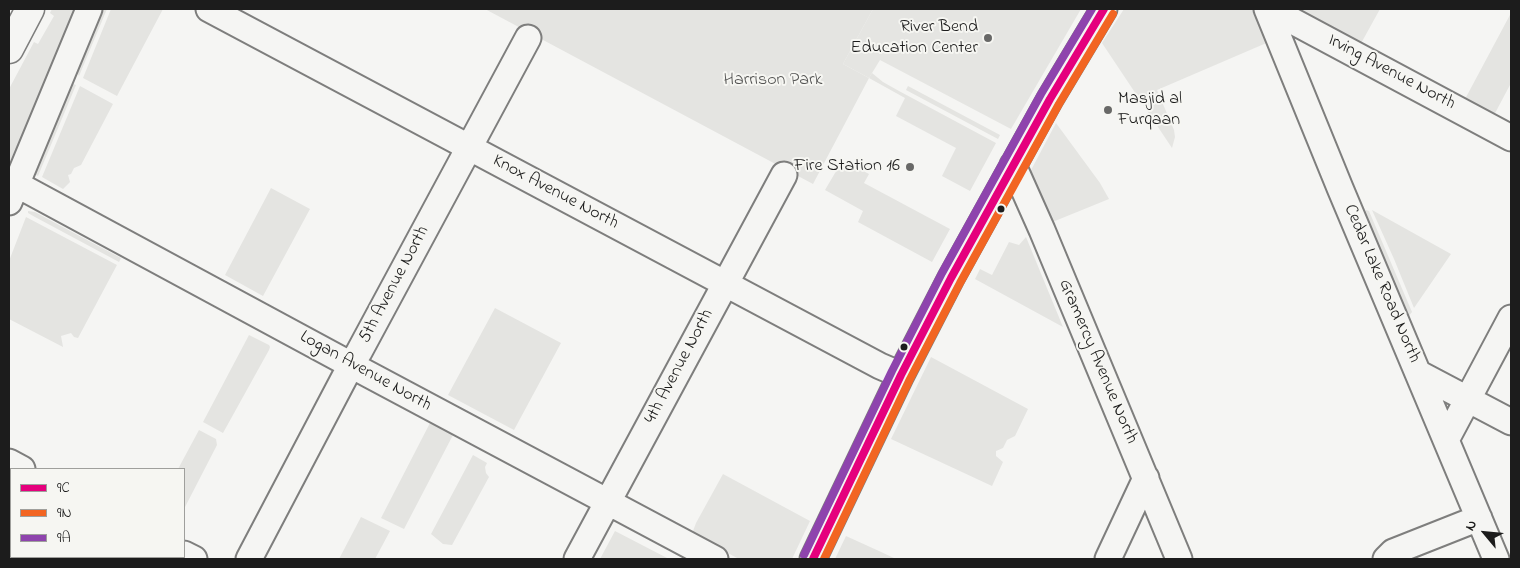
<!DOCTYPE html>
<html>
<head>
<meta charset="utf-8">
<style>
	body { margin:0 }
	#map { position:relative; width:1520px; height:568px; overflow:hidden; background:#f5f5f3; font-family:"Indie Flower",sans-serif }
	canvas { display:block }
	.frame { position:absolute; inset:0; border:10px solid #1c1c1c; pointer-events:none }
	.legend { position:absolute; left:10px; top:468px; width:175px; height:90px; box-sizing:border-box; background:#f6f6f2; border:1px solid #9f9f9c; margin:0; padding:6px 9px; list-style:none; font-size:15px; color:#1c1c1c }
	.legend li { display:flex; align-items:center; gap:10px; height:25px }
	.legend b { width:25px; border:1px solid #9f9f9c }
	.north { position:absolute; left:1460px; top:508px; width:50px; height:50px; -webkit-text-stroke:4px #f6f6f2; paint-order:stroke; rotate:298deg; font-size:14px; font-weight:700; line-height:20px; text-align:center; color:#1c1c1c }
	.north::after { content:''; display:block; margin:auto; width:18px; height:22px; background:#1c1c1c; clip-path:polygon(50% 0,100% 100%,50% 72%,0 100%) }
</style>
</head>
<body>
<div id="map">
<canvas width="1520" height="568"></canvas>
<div class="frame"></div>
<ul class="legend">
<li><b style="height:6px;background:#e5007d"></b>9C</li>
<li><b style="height:6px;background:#f26522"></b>9N</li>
<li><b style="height:6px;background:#8e44ad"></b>9A</li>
</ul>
<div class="north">N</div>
</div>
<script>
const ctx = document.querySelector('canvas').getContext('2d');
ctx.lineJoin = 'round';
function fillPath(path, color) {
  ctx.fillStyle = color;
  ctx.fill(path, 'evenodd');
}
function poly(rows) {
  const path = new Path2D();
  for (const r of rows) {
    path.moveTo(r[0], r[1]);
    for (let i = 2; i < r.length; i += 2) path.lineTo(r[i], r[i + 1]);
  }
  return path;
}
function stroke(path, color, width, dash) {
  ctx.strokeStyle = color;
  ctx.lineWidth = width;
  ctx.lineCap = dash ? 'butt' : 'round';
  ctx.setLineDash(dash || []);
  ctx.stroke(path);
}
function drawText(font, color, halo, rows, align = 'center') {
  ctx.font = font + ' "Indie Flower",sans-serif';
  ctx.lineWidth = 4;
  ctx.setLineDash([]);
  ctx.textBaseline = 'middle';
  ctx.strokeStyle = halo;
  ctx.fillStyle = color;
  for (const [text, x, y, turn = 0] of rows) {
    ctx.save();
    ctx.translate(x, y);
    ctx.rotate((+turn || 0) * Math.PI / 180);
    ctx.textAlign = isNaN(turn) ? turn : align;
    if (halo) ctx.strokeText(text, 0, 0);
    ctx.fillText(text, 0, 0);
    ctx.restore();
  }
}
const built = poly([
	[873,9,1081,9,1011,129,880,60,869,78,843,64],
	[1124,9,1380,9,1359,47,1313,23,1157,90,1174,130,1175,137,1172,148,1102,43],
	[1056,123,1100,183,1109,199,1050,223,1030,176,1030,172],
	[723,474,810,521,792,559,739,559,694,535,693,531,696,523]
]);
const green = poly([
	[52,9,75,9,12,162,9,161,9,89,34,42,38,44,54,16,50,13],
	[102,9,107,9,79,76,76,71],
	[111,9,163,9,117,96,83,78],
	[485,9,873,9,843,64,869,78,872,73,883,82,899,91,996,143,970,191,942,176,956,148,896,116,905,98,869,78,813,184],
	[1511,13,1511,83,1493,117,1464,101],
	[73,84,76,85,38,176,36,175,36,169,70,87],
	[80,86,113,104,81,165,74,168,71,174,68,175,70,182,63,189,42,177],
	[908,86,1000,135,998,139,906,90],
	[846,164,850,164,869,174,864,183,950,229,932,262,858,222,863,211,825,190,835,173,839,168],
	[271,188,310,209,263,296,225,275],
	[1366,210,1369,211,1412,312,1408,317,1364,212],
	[1372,210,1451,254,1414,308,1394,259],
	[28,211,35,212,59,225,121,258,119,262,35,217,28,213],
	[26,217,117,265,78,338,74,337,71,333,61,336,63,347,9,319,9,261],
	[1026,237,1042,276,1063,327,975,279,980,269,992,275,1009,242,1019,245],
	[495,308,561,343,514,430,448,395],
	[249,335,269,345,270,347,269,350,223,433,203,422],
	[931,357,1028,409,1015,436,1007,440,1003,448,996,451,996,456,1003,462,992,486,891,439],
	[430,423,453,435,404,529,381,518],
	[199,430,216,439,217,445,184,509,184,469,178,469],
	[473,455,487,463,485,467,486,473,489,477,452,545,443,544,431,534],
	[361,517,390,531,382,546,375,559,339,559],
	[615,531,669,559,600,559],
	[846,536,879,551,896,559,835,559]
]);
const minor = poly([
	[209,9,880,366,901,375],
	[1267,9,1340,188,1496,559],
	[1270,9,1511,138],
	[1013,165,1042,230,1179,559],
	[16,184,366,373,715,559],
	[9,202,89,9],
	[1418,373,1511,422],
	[1446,440,1511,318],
	[9,462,22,469],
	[184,554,194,559],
	[249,559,351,365,359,352,528,38],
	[577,559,784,175],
	[813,559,901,375,951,278,1050,99,1104,9],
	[1108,559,1146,478],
	[1386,559,1393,552,1479,518]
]);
const major = poly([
	[9,49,30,9]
]);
const bus1 = poly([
	[813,559,901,375,951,278,1050,99,1104,9]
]);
const bus2 = poly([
	[824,559,910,379,960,283,1059,104,1113,14]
]);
const bus3 = poly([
	[804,555,892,371,942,273,1041,94,1092,9]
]);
const markers = [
	[988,38,5,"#686867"],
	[1108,110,5,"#686867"],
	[910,167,5,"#686867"],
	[1001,209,4.5,"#1c1c1c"],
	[904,347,4.5,"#1c1c1c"]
];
const poiNames = [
	["River Bend",978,28],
	["Education Center",978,49],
	["Masjid al",1118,100,"left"],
	["Furqaan",1118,121,"left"],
	["Fire Station 16",900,167]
];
const streetNames = [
	["Irving Avenue North",1391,73,28],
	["Knox Avenue North",555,193,28],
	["Cedar Lake Road North",1381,284,67],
	["5th Avenue North",395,285,-62],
	["Gramercy Avenue North",1097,362,67],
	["4th Avenue North",680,367,-62],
	["Logan Avenue North",365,372,29]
];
const parkNames = [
	["Harrison Park",773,81]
];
fillPath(built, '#e5e5e2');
fillPath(green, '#e4e4e1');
stroke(minor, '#7e7e7d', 29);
stroke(major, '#7e7e7d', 31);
stroke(minor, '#f5f5f3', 25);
stroke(major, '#f5f5f3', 28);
stroke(bus1, '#e5007d', 8);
stroke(bus2, '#f26522', 8);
stroke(bus3, '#8e44ad', 8);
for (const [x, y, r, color] of markers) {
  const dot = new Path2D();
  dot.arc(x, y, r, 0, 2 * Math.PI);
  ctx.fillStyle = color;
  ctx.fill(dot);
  stroke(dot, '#f6f6f2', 2);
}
drawText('18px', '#1c1c1c', '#f6f6f2', poiNames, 'right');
drawText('18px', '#1c1c1c', '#f6f6f2', streetNames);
drawText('18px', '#545453', '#f6f6f2', parkNames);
</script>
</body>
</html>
